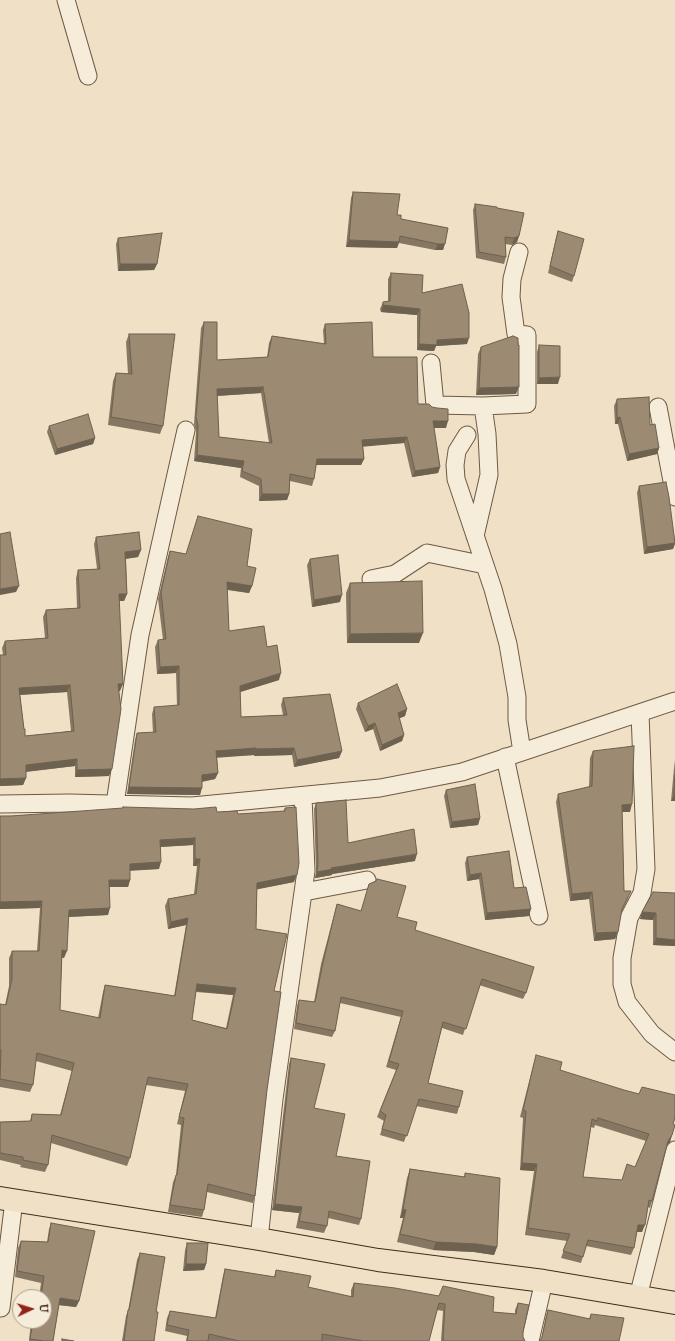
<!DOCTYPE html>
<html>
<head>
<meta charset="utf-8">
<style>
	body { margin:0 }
	#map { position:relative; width:675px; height:1341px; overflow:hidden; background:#f0e1c6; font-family:"IM FELL Great Primer",serif }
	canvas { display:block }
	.north { position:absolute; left:12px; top:1289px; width:40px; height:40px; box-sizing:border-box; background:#f5ecda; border:1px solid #ad9f8c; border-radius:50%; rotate:86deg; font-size:11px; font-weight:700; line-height:16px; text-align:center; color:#412c18 }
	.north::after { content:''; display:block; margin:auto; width:14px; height:18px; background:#8f2418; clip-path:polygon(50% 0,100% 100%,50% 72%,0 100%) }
</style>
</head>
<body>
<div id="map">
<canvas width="675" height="1341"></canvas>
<div class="north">U</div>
</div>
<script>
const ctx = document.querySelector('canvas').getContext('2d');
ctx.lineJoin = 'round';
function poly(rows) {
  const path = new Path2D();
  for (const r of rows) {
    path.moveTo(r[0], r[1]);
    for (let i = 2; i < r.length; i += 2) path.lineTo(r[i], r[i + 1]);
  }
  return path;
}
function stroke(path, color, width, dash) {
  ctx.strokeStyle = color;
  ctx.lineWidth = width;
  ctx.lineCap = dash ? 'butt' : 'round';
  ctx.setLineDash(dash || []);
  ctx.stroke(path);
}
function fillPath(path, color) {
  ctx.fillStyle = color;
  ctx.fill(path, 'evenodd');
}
const minor = poly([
	[66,0,88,76],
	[431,363,435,405,483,406],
	[658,407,675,497],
	[467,435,457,451,455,465,456,479,493,589,508,644,517,697,517,720,522,752],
	[475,536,489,475,487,434,483,406,527,404,527,335,516,334,511,297,512,279,519,252],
	[371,579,395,574,427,553,485,565],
	[640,713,646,869,642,893,629,918,622,958,622,984,627,1002,652,1034,675,1052],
	[505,757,539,916],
	[0,804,69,803,192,806,380,788,462,772,675,701],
	[115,804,140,635,186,430],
	[304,892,367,880],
	[259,1239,274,1099,306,871,303,796],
	[638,1297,675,1150],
	[1,1308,14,1200],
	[530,1341,544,1281]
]);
const trunk = poly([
	[0,1198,259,1239,378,1260,544,1281,675,1303]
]);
const wall = poly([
	[353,192,397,215,401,219,448,228,443,250,435,250,399,243,397,248,346,247,351,198],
	[475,204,497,208,519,236,517,242,512,245,505,244,506,257,504,264,476,258,473,210],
	[558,231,574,276,572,282,548,273,556,238],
	[118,238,157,264,154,270,118,271,116,244],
	[391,273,422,293,467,344,436,346,434,351,417,350,417,315,381,312,380,309,383,302,388,301,388,279],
	[204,322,217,360,267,357,269,343,272,336,324,344,323,330,325,324,373,357,418,404,446,428,434,428,440,467,438,473,412,477,404,443,363,446,364,459,361,465,316,465,314,479,312,486,290,481,289,494,287,500,259,501,259,486,240,477,241,468,194,461,196,432,194,424,201,328],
	[261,393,269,443,219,437,217,396],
	[129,334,163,426,160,434,108,425,113,381,116,373,128,374,126,342],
	[518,345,516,394,476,395,478,354,481,347],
	[539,345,558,384,537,384,537,352],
	[617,399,650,425,659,448,657,454,627,461,618,424,615,424,614,406],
	[49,426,95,438,93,444,55,455,47,432],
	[639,486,675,539,675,544,673,549,644,554,637,493],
	[198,516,247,566,252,586,249,593,227,590,229,631,267,647,279,680,240,692,241,717,283,715,281,705,283,698,342,751,339,758,294,767,292,755,254,756,254,755,217,757,218,773,215,779,202,782,200,795,127,794,135,740,137,733,153,733,152,714,154,707,177,706,176,673,157,674,155,647,158,640,163,640,158,599,168,557,170,551,186,554],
	[96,537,141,550,138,557,126,559,127,594,124,601,119,601,120,691,119,691,109,776,75,777,75,766,26,772,26,778,23,785,0,786,0,655,3,655,2,648,5,641,45,638,43,617,46,610,77,608,76,578,78,570,97,569,94,544],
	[67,692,71,731,25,736,24,729,20,695],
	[310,559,340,602,312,607,307,565],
	[350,583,419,643,347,643,346,593],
	[358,703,407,709,405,716,399,718,404,735,402,741,380,751,373,729,365,732,356,709],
	[593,751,630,812,622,812,624,891,628,898,621,912,615,939,594,941,589,899,570,901,556,802,558,794,589,787,590,758],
	[675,760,675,801,671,801,674,768],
	[446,790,480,818,478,825,450,828,444,796],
	[316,803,348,843,415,861,332,874,332,875,315,878,316,871,314,809],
	[285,808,294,882,257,889,256,929,274,991,267,1090,255,1196,253,1203,207,1192,204,1210,202,1217,168,1212,173,1182,176,1175,181,1125,177,1124,185,1091,146,1085,130,1158,127,1166,51,1143,48,1165,45,1172,20,1167,21,1165,0,1160,0,1122,30,1121,32,1114,60,1115,72,1071,36,1061,33,1085,30,1092,0,1087,0,1004,5,1005,9,986,9,958,12,951,37,951,40,908,0,909,0,816,217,812,238,814,283,812],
	[193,845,193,866,197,866,194,894,168,899,165,906,168,929,186,925,174,996,105,985,103,992,98,1018,60,1010,62,957,64,958,68,917,108,915,110,887,128,887,130,880,130,870,159,869,161,847],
	[196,992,233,995,226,1028,192,1020],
	[467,857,514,888,529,916,485,920,479,879,467,881,465,863],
	[369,884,397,917,415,930,526,993,523,999,479,985,463,1035,442,1028,428,1083,459,1107,457,1114,416,1106,404,1142,380,1135,384,1121,377,1117,396,1070,386,1067,401,1017,340,1003,335,1031,332,1037,294,1029,297,1006,299,1000,314,1002,321,964,335,911,337,904,361,911],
	[675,893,675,946,653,945,653,920,640,919,642,912],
	[536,1055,560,1070,673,1124,672,1135,670,1142,666,1146,652,1201,650,1208,648,1207,642,1232,637,1232,634,1248,631,1255,586,1246,581,1263,561,1258,567,1241,525,1235,534,1171,520,1170,523,1118,520,1117,534,1062],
	[595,1125,646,1141,635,1167,622,1180,583,1177,591,1127,594,1128],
	[291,1058,336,1156,361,1219,359,1225,328,1218,327,1226,324,1233,296,1228,299,1213,272,1210,289,1064],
	[410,1169,464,1177,465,1173,497,1247,494,1255,474,1252,433,1250,397,1242,403,1218,400,1218,407,1178],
	[51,1223,79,1301,76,1307,59,1305,53,1341,29,1341,31,1321,44,1321,44,1297,39,1297,41,1283,15,1277,18,1248,21,1241,47,1242,49,1229],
	[187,1243,206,1264,204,1270,183,1271,185,1250],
	[140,1253,156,1312,154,1341,122,1341,126,1316,128,1311,137,1260],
	[225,1269,274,1277,276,1270,308,1287,351,1297,351,1290,354,1283,493,1312,515,1314,515,1310,518,1303,523,1332,523,1337,525,1341,441,1341,443,1311,437,1310,429,1341,186,1341,187,1336,165,1331,167,1318,170,1311,215,1318,223,1276],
	[548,1310,589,1319,591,1314,619,1341,541,1340,546,1316]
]);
const shadedWall = poly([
	[519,236,517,242,512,245,514,238],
	[349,240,399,242,397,248,346,247],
	[438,244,445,244,443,250,435,250],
	[120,264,157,264,154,270,118,271],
	[383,305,420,309,417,315,381,312],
	[469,338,467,344,436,346,434,351,417,350,419,344,437,340],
	[560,377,558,384,537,384,539,378],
	[263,387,261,393,215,396,217,389],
	[519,387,516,394,476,395,479,388],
	[620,417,618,424,615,424,617,418],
	[433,421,448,421,446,428,430,428],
	[407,437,404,443,360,447,362,440],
	[95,438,93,444,55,455,57,449],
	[659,448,657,454,627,461,629,454],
	[197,455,244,461,241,468,194,461],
	[317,459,364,459,361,465,314,465],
	[440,467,438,473,412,477,415,471],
	[262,494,289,494,287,500,259,501],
	[675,543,673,549,644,554,647,547],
	[141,550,138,557,123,559,125,552],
	[227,582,252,586,249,593,224,589],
	[19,586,16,592,0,595,0,589],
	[119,594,127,594,124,601,116,601],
	[342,595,340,602,312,607,314,600],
	[423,633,419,643,347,643,350,634],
	[179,666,176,673,157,674,160,667],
	[281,673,279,680,237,693,240,686],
	[118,684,123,684,120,691,115,691],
	[70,685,67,692,16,695,19,688],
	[407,709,405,716,396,720,398,713],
	[375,723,373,729,365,732,368,726],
	[404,735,402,741,380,751,382,745],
	[256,748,254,755,214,758,216,751],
	[294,748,292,755,254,756,256,749],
	[342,751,339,758,294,767,297,760],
	[77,759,75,766,23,772,26,765],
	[112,769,109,776,75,777,77,770],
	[218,773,215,779,199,782,202,775],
	[26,778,23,785,0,786,0,779],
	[129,787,202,788,200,795,127,794],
	[674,795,675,795,675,801,671,801],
	[632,804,630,812,619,812,622,805],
	[480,818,478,825,450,828,452,822],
	[195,838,193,845,158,847,160,840],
	[417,854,415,861,332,874,332,875,315,878,317,872,331,868],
	[195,859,200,859,197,866,193,866],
	[161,862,159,869,128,871,130,864],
	[481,873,479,879,467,881,470,875],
	[297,875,294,882,254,890,257,883],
	[109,880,130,880,128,887,107,887],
	[631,891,628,898,619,916,622,909],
	[592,892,589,899,570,901,572,894],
	[42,901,40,908,0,909,0,902],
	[110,908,108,915,66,917,69,910],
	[531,909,529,916,485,920,487,913],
	[642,912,656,913,653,920,640,919],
	[188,918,186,925,168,929,171,922],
	[618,932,615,939,594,941,596,933],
	[656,938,675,940,675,946,653,945],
	[62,950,67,951,64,958,59,957],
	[197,984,236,988,233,995,195,991],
	[672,1135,670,1142,665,1148,668,1141],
	[522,1163,537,1164,534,1171,520,1170],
	[275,1204,302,1207,299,1213,272,1210],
	[403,1209,406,1210,403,1218,400,1218],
	[638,1225,645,1225,642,1232,636,1232],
	[436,1242,477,1244,497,1247,494,1255,474,1252,433,1250],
	[186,1264,206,1264,204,1270,183,1271],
	[60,1298,79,1301,76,1307,58,1305]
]);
const building = poly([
	[353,192,400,194,397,215,401,215,401,219,448,228,445,244,438,244,400,236,399,242,349,240,353,192],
	[475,204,497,207,497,208,524,213,519,236,514,238,505,237,506,257,479,252,475,204],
	[558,231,584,239,574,276,550,266,558,231],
	[162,233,157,264,120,264,118,238,162,233],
	[391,273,423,275,422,293,462,284,469,313,469,338,437,340,437,345,419,344,420,309,383,305,383,302,390,301,391,273],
	[204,322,217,322,217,360,268,357,272,336,326,344,325,324,372,322,373,357,417,357,418,404,429,404,432,407,437,408,448,409,448,421,433,421,440,467,415,471,407,437,362,440,364,459,317,459,314,479,290,474,289,494,262,494,261,479,242,471,244,461,197,455,198,425,196,417,204,322],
	[263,387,272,443,219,437,217,389,263,387],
	[129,334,175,334,163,426,111,417,116,373,132,374,129,334],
	[513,336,518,338,518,345,519,345,519,387,479,388,481,347,513,336],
	[539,345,560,346,560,377,539,378,539,345],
	[649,397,650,425,655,424,659,448,629,454,620,417,617,418,617,399,649,397],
	[88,414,95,438,57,449,49,426,88,414],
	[666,482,669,497,675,543,647,547,639,486,666,482],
	[198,516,252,529,247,566,256,568,252,586,227,582,229,631,264,626,267,647,277,645,281,673,240,686,241,717,287,715,283,698,330,694,342,751,297,760,294,748,256,749,256,748,216,751,218,773,202,775,202,788,129,787,137,733,156,732,154,707,179,705,179,666,160,667,158,640,166,639,161,592,170,551,186,554,198,516],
	[10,532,19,586,0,589,0,534,10,532],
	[139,532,141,550,125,552,127,594,119,594,123,684,118,684,121,709,112,769,77,770,77,759,26,765,26,778,0,779,0,655,6,655,5,641,48,638,46,610,80,608,78,570,100,569,96,537,139,532],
	[70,685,74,731,25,736,25,729,24,729,19,688,70,685],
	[338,555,342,595,314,600,310,559,338,555],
	[422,581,423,633,350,634,350,583,422,581],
	[397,684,407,709,398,713,404,735,382,745,375,723,368,726,358,703,397,684],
	[634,746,632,804,622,805,624,891,631,891,622,909,618,932,596,933,592,892,572,894,558,794,592,786,593,751,634,746],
	[675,775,675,795,674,795,675,775],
	[475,784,480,818,452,822,446,790,475,784],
	[346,800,348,843,414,829,417,854,331,868,334,869,317,872,318,864,316,803,346,800],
	[123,807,194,809,216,807,217,812,237,811,238,814,285,811,285,808,296,807,299,863,297,875,257,883,256,929,287,934,274,991,281,992,267,1090,255,1196,208,1184,204,1210,170,1205,176,1175,177,1175,184,1118,179,1117,188,1084,148,1077,130,1158,52,1135,48,1165,23,1160,23,1157,0,1153,0,1122,31,1121,32,1114,61,1115,74,1063,37,1053,33,1085,0,1079,1,1050,0,1050,0,1004,6,1005,12,979,12,951,39,951,42,901,0,902,0,816,11,816,123,808,123,807],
	[195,838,195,859,200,859,196,894,168,899,171,922,188,918,175,996,105,985,100,1018,60,1010,62,950,67,951,69,910,110,908,109,880,130,880,130,864,161,862,160,840,195,838],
	[197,984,236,988,227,1029,192,1020,197,984],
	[509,851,514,888,526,887,531,909,487,913,481,873,470,875,467,857,509,851],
	[377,879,406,886,397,917,417,922,415,930,534,967,526,993,482,979,466,1029,443,1022,428,1083,463,1091,459,1107,419,1099,407,1136,382,1129,386,1115,380,1111,399,1064,389,1061,403,1011,341,997,335,1031,296,1023,299,1000,315,1002,324,958,337,904,361,911,369,884,376,881,377,879],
	[653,892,675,893,675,940,656,938,656,913,642,912,653,892],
	[536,1055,562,1062,560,1070,624,1090,639,1094,642,1087,675,1095,675,1118,673,1124,675,1125,672,1135,668,1141,652,1201,649,1200,645,1225,638,1225,634,1248,588,1240,583,1257,563,1251,570,1234,528,1228,537,1164,522,1163,526,1111,523,1110,536,1055],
	[598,1118,649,1134,635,1167,627,1164,622,1180,583,1177,592,1119,597,1121,598,1118],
	[291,1058,325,1064,314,1108,345,1114,336,1156,370,1161,361,1219,329,1211,327,1226,299,1221,302,1207,275,1204,291,1058],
	[410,1169,465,1177,465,1173,500,1178,497,1247,477,1244,436,1242,400,1234,406,1210,403,1209,410,1169],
	[51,1223,95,1231,79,1301,60,1298,53,1341,44,1341,30,1339,33,1321,44,1321,44,1297,41,1297,44,1276,17,1271,21,1241,48,1242,51,1223],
	[187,1243,208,1243,206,1264,186,1264,187,1243],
	[140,1253,165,1257,156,1312,158,1312,154,1341,124,1341,128,1310,129,1310,140,1253],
	[225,1269,275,1277,276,1270,311,1276,308,1287,353,1297,354,1283,395,1288,439,1296,443,1286,494,1297,493,1312,516,1314,518,1303,529,1305,523,1332,523,1337,525,1341,443,1341,445,1304,439,1303,429,1341,363,1341,322,1334,322,1341,239,1341,209,1334,208,1341,187,1341,189,1330,167,1325,170,1311,216,1318,225,1269],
	[548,1310,590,1319,591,1314,624,1318,619,1341,540,1341,542,1337,548,1310],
	[62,1339,74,1341,62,1341,62,1339]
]);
stroke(minor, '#6d5944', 19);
stroke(trunk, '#412c18', 24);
stroke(minor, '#f5ecda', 17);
stroke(trunk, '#f0e1c6', 22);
fillPath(wall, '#867762');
fillPath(shadedWall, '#6d6150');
fillPath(building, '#9c8a72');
stroke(building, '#6d6150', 1);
</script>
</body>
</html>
